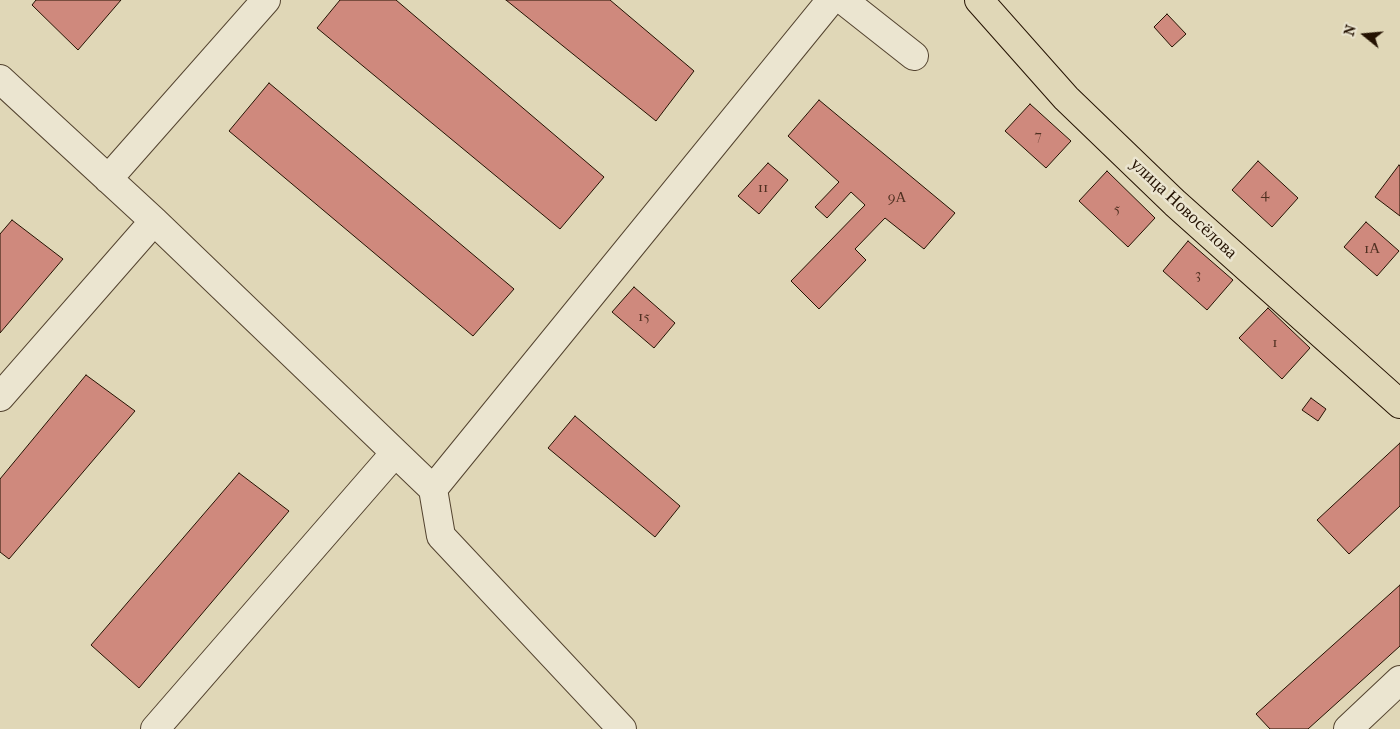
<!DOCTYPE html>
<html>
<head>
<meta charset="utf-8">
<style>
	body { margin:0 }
	#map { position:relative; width:1400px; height:729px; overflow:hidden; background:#e0d7b7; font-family:"IM FELL French Canon",serif }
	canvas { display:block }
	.north { position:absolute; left:1340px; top:10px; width:50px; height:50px; -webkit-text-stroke:4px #ebe5d0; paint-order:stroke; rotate:287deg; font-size:14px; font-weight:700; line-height:20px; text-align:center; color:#241202 }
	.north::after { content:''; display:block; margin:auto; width:18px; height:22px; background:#241202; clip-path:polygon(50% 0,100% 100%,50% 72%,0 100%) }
</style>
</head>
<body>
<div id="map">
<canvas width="1400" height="729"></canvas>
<div class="north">N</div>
</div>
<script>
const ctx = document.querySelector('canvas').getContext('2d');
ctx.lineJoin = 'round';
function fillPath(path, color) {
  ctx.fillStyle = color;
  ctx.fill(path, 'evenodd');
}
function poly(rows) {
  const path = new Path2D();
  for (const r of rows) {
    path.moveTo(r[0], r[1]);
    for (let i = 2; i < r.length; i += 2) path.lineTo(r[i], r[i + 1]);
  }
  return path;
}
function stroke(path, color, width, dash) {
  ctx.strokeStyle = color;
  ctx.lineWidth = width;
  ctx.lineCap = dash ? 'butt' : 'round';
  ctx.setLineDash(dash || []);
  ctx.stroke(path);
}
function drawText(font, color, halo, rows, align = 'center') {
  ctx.font = font + ' "IM FELL French Canon",serif';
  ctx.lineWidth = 5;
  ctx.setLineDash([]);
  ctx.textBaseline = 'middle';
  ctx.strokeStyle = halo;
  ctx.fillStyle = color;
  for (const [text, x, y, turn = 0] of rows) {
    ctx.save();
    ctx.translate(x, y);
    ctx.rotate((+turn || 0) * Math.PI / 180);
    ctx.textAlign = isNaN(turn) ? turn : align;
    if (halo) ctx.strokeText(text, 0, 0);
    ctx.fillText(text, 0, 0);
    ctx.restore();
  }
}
const building = poly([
	[36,0,121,0,78,50,32,5,36,0],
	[340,0,396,0,604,177,560,229,317,28,340,0],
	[506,0,610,0,694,71,656,121,506,0],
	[1167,14,1186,34,1172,47,1154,27,1167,14],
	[269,83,514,289,473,336,229,131,269,83],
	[819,100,955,213,924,249,885,218,855,249,866,260,819,309,791,281,865,205,851,192,827,218,815,207,839,182,788,136,819,100],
	[1030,104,1071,141,1046,168,1005,131,1030,104],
	[1258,161,1298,198,1272,227,1232,190,1258,161],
	[768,163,788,180,759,214,738,196,768,163],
	[1399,165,1400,166,1400,216,1375,197,1399,165],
	[1107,171,1155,218,1128,247,1079,201,1107,171],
	[12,220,63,259,0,333,0,234,12,220],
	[1366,222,1399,251,1377,276,1344,247,1366,222],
	[1188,241,1233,280,1207,310,1163,271,1188,241],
	[634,287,675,323,654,348,612,312,634,287],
	[1268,308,1310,348,1282,379,1239,338,1268,308],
	[86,375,135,411,9,559,0,552,0,479,86,375],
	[1311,398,1326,409,1318,421,1302,410,1311,398],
	[575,416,680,506,655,537,548,448,575,416],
	[1400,443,1400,506,1349,554,1317,520,1400,443],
	[239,473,289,511,139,688,91,645,239,473],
	[1400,585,1400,646,1308,729,1270,729,1256,714,1400,585]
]);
const minor = poly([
	[843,0,914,56],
	[0,79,154,221,433,489,831,0],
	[108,179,266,0],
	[0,397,154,221],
	[433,489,441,536,622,729],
	[155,729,394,454],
	[1348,729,1400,680]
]);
const major = poly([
	[979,0,1066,98,1175,203,1400,404]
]);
const numberNames = [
	["7",1038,136],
	["11",763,188],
	["4",1265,194],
	["9А",897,198],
	["5",1117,209],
	["1А",1372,249],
	["3",1198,275],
	["15",644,317],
	["1",1275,343]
];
const streetNames = [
	["улица Новосёлова",1183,209,43]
];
fillPath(building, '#cf897d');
stroke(building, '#241202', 1);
stroke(minor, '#53432f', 30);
stroke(major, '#241202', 30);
stroke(minor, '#ebe5d0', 28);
stroke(major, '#e0d7b7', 28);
drawText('15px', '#4f3021', null, numberNames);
drawText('18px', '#241202', '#ebe5d0', streetNames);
</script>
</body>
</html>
